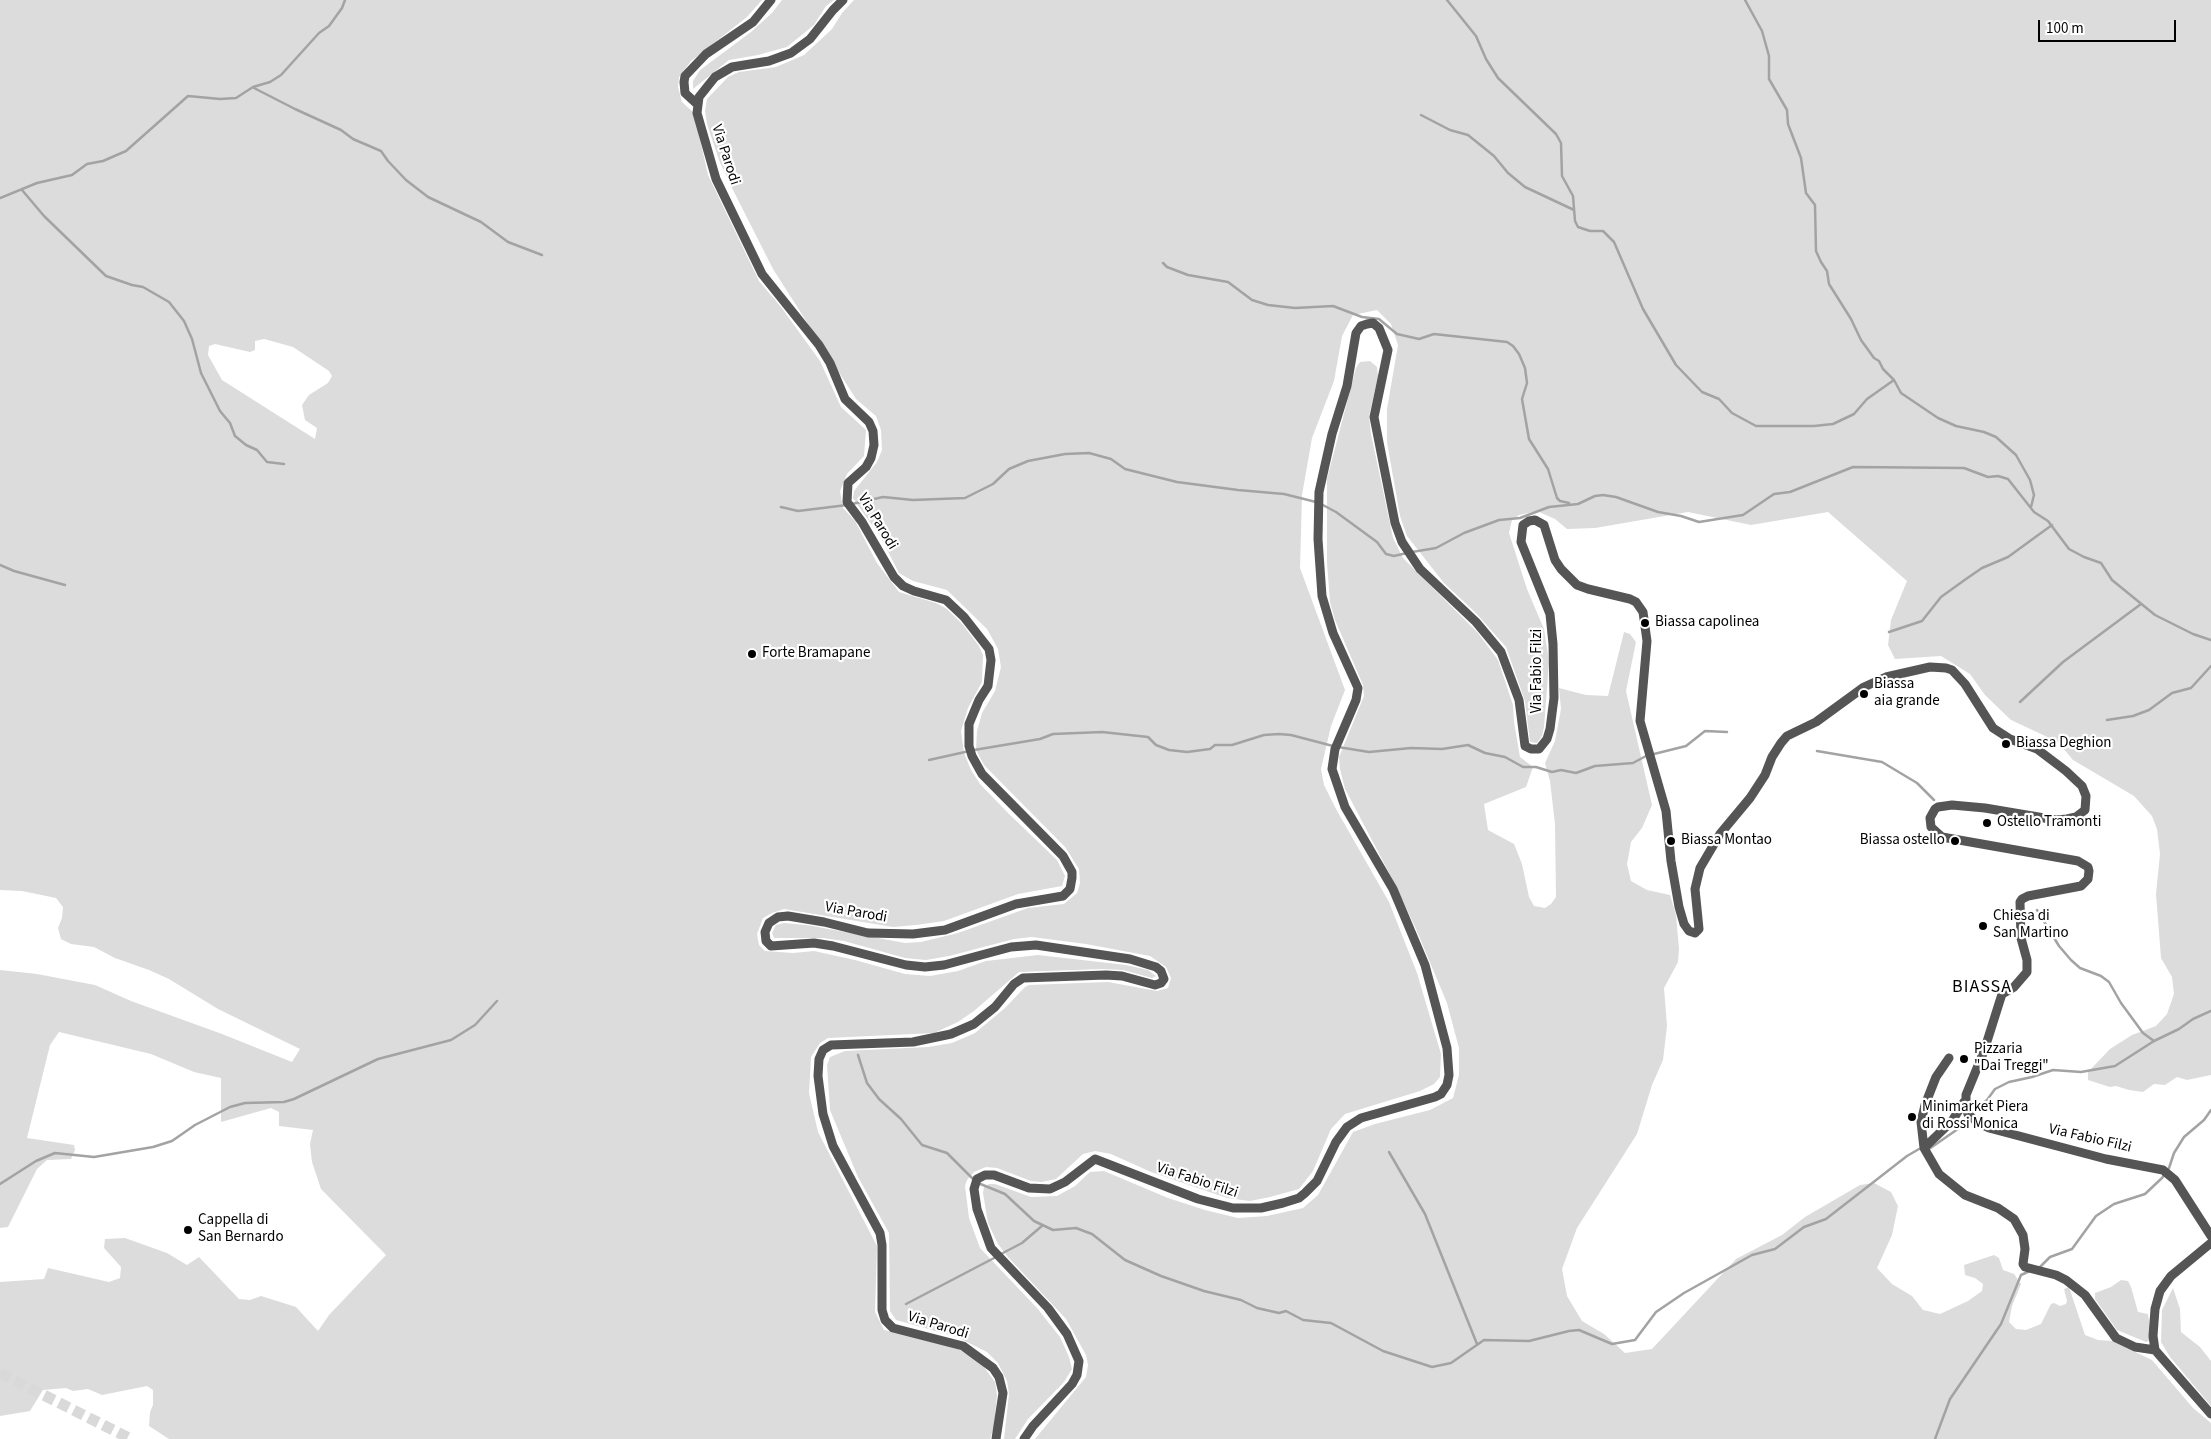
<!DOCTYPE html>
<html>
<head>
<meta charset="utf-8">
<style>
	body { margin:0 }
	#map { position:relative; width:2211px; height:1439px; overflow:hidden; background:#fff; font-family:"Source Sans 3",sans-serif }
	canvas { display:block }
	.scale { position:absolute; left:2038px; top:20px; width:138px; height:22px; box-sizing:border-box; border:2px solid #000; border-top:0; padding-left:6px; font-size:15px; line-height:18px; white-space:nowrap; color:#000; -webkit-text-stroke:4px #fff; paint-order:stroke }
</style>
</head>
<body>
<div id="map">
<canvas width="2211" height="1439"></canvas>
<div class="scale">100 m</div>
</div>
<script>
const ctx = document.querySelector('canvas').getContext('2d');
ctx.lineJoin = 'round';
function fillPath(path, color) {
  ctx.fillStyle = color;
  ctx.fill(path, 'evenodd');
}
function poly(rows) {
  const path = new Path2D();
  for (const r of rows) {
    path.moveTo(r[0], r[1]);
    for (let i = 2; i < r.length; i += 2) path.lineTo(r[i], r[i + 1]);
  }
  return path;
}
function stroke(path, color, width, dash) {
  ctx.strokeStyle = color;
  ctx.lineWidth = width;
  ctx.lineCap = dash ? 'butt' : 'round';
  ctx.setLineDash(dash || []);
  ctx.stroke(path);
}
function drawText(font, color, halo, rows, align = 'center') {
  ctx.font = font + ' "Source Sans 3",sans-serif';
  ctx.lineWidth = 4.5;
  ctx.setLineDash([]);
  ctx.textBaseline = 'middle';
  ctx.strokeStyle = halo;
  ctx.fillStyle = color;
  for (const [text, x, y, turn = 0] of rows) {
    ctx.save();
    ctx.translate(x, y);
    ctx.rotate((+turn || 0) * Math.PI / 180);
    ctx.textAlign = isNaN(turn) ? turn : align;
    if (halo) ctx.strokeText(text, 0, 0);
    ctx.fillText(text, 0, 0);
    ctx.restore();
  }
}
const green = poly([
	[0,0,762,0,747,17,691,61,679,77,678,87,682,102,694,113,708,175,759,281,781,307,820,361,841,407,866,430,864,456,847,474,840,491,843,508,855,521,877,563,899,592,936,603,947,609,963,625,979,646,983,655,982,682,968,708,961,731,964,753,971,770,980,784,1009,814,1057,860,1065,876,1062,886,1018,894,944,921,916,925,893,927,784,909,772,913,763,918,757,934,759,945,765,951,793,953,814,951,855,960,905,974,930,976,958,971,986,961,1038,955,1126,965,1148,970,1156,976,1152,978,1123,970,1102,969,1019,972,974,1011,958,1022,934,1033,828,1038,820,1043,811,1057,809,1093,818,1132,877,1246,875,1312,884,1330,953,1346,981,1363,995,1382,997,1395,994,1427,990,1439,169,1439,149,1426,150,1412,153,1405,153,1390,147,1386,102,1395,88,1389,73,1391,66,1388,43,1390,30,1411,0,1416,0,1282,44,1279,48,1268,109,1282,120,1278,121,1267,104,1248,105,1239,125,1238,167,1253,187,1265,199,1257,239,1299,250,1300,261,1296,296,1307,318,1331,329,1315,386,1255,321,1189,312,1162,310,1144,313,1130,279,1126,279,1112,271,1108,221,1122,221,1078,194,1072,151,1054,59,1032,50,1045,27,1138,74,1145,75,1150,71,1159,47,1160,37,1169,8,1227,0,1228,0,970,37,974,95,985,131,1001,222,1034,292,1062,300,1049,218,1009,169,979,149,970,115,958,94,947,71,944,61,939,58,928,62,918,63,907,56,898,22,891,0,890],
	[264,339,293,347,329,371,332,376,328,383,309,395,302,405,305,420,317,428,315,439,222,380,208,355,209,346,215,344,250,352,255,350,255,341],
	[782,0,834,0,826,6,814,25,787,47,758,55,729,60,693,89,693,81,700,70,751,32,772,13],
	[854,0,2211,0,2211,1075,2187,1080,2177,1077,2165,1085,2154,1084,2143,1092,2129,1090,2116,1086,2110,1087,2088,1080,2088,1072,2110,1049,2132,1035,2156,1026,2167,1014,2174,994,2172,977,2161,958,2156,894,2160,854,2157,829,2152,816,2134,796,2073,760,2058,742,2011,720,1985,695,1970,674,1941,656,1895,659,1888,645,1891,620,1907,581,1828,512,1751,525,1688,512,1595,528,1567,529,1555,519,1537,511,1519,515,1512,520,1509,533,1527,589,1544,629,1549,662,1544,727,1542,736,1537,743,1530,742,1525,701,1506,647,1476,613,1444,583,1407,536,1400,516,1387,442,1387,409,1398,345,1391,324,1377,310,1353,315,1342,336,1334,381,1312,438,1302,495,1300,568,1345,690,1331,726,1321,769,1324,785,1336,809,1389,902,1417,973,1441,1054,1440,1077,1434,1084,1420,1091,1345,1114,1331,1129,1313,1171,1299,1189,1270,1197,1250,1201,1227,1198,1151,1172,1111,1154,1095,1151,1083,1154,1056,1179,1041,1182,1031,1181,997,1168,986,1167,974,1172,967,1180,965,1186,969,1218,980,1248,1037,1308,1060,1337,1069,1357,1072,1369,1064,1382,1028,1419,1015,1439,1004,1439,1009,1394,1007,1381,998,1363,987,1352,957,1337,896,1320,890,1311,889,1233,858,1177,830,1110,827,1065,830,1057,845,1051,928,1047,952,1043,975,1033,1005,1008,1025,987,1029,985,1108,982,1157,991,1168,988,1171,978,1166,967,1150,956,1086,944,1032,937,1014,939,949,956,926,960,905,958,844,941,823,938,774,938,772,933,776,925,784,923,807,925,905,943,921,942,958,933,1028,908,1064,904,1077,893,1080,883,1079,869,1065,847,984,765,976,750,977,731,982,713,995,691,1001,667,998,649,987,629,947,590,913,581,899,573,880,536,857,504,853,498,854,491,877,462,882,450,881,430,876,416,856,399,773,269,732,188,719,160,707,124,705,111,707,99,728,77,739,72,776,67,804,55,832,29,842,13],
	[1370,361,1377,367,1378,376,1369,416,1371,434,1393,538,1403,558,1478,633,1498,660,1513,705,1514,722,1520,757,1533,767,1526,787,1484,804,1488,830,1514,844,1522,864,1529,897,1534,906,1545,908,1551,904,1556,897,1555,824,1550,781,1545,763,1555,741,1561,709,1559,688,1586,695,1608,696,1624,632,1630,634,1636,642,1626,691,1652,805,1642,828,1631,842,1627,864,1631,881,1647,890,1670,895,1676,915,1679,949,1678,962,1664,988,1667,1026,1663,1060,1652,1085,1637,1134,1577,1228,1562,1269,1567,1296,1582,1321,1604,1334,1625,1353,1652,1349,1736,1259,1782,1235,1805,1217,1860,1185,1874,1183,1891,1192,1898,1206,1892,1235,1877,1268,1892,1284,1912,1296,1923,1310,1940,1314,1968,1301,1982,1291,1983,1284,1975,1278,1965,1275,1964,1265,1994,1255,1999,1258,2003,1270,2014,1274,2021,1284,2012,1306,2009,1322,2016,1329,2026,1330,2041,1324,2051,1304,2054,1303,2060,1306,2066,1304,2067,1301,2064,1289,2069,1287,2085,1335,2098,1340,2112,1341,2152,1360,2193,1408,2211,1423,2211,1439,1035,1439,1086,1377,1088,1365,1086,1355,1066,1319,1008,1257,998,1244,988,1223,983,1193,984,1187,989,1184,995,1184,1031,1197,1057,1196,1075,1186,1090,1172,1104,1171,1168,1198,1205,1210,1238,1218,1267,1216,1303,1208,1318,1195,1353,1132,1375,1124,1430,1110,1453,1098,1459,1075,1459,1048,1447,1003,1416,929,1394,882,1345,789,1340,769,1339,757,1364,696,1363,685,1335,620,1330,602,1327,563,1327,479,1356,368,1360,362],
	[2121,1280,2128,1281,2131,1287,2138,1312,2148,1314,2151,1335,2149,1341,2146,1342,2117,1330,2095,1299,2095,1293,2111,1287],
	[2173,1288,2180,1309,2181,1332,2200,1347,2211,1361,2211,1406,2170,1357,2161,1342,2162,1310]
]);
const stream = poly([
	[1447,0,1476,36,1486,59,1498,78,1556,134,1561,143,1562,176,1573,196,1575,221,1578,227,1590,231,1603,231,1614,242,1643,309,1676,365,1702,392,1719,399,1732,413,1756,426,1814,426,1833,424,1854,414,1867,399,1894,380],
	[1745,0,1762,31,1769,56,1769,79,1787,110,1788,124,1801,158,1806,193,1815,205,1816,251,1821,262,1827,271,1829,284,1851,319,1861,340,1874,358,1879,361,1883,369,1894,380,1901,393,1938,418,1956,426,1984,432,1996,437,2016,455,2030,480,2034,495,2031,507],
	[254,88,295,109,341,130,353,139,381,151,388,161,406,180,428,197,481,222,508,242,542,255],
	[1421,115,1450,130,1468,135,1494,156,1508,173,1525,187,1574,210],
	[22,190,44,216,106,276,132,285,143,287,169,302,184,321,192,339,201,373,220,411,230,423,235,436,246,445,257,450,267,462,284,464],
	[0,198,37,183,72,175,87,164,103,161,126,151,188,96,220,99,236,98,253,87,270,82,281,75,319,33,329,26,342,8,345,0],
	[1163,263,1167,267,1188,275,1228,282,1252,300,1268,305,1295,308,1333,306,1362,317,1379,319,1397,334,1419,339,1434,334,1507,342,1513,346,1519,354,1525,368,1527,383,1522,399,1529,439,1548,469,1557,498,1560,501,1569,503],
	[852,504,883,497,913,500,965,498,993,484,1009,469,1028,461,1065,454,1089,453,1111,459,1125,469,1177,482,1238,490,1284,494,1316,502],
	[1321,504,1336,512,1377,542,1386,554,1394,556,1407,553],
	[781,507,798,511,847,505],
	[1412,552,1436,548,1464,533,1499,520,1520,518,1549,507,1578,504,1595,496,1603,495,1616,497,1658,512,1681,516,1699,522,1743,515,1774,494,1790,492,1853,467,1964,468,1988,477,1998,476,2008,479,2034,512,2048,521,2069,549,2084,557,2101,563,2112,580,2155,615,2193,634,2211,640],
	[0,565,14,571,65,585],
	[1889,632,1922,621,1941,597,1966,579,1982,568,2008,557,2052,525],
	[2020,702,2063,662,2141,604],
	[2107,720,2133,716,2149,710,2172,693,2191,688,2211,666],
	[1338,747,1369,752,1411,748,1442,749,1468,745,1485,753,1505,757,1523,767,1536,767,1552,772,1561,770,1576,773,1595,766,1633,763,1646,756,1686,746,1705,731,1727,732],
	[1817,751,1882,762,1917,783,1934,800],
	[929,760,974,750,1040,739,1053,734,1102,732,1148,737,1156,745,1169,750,1187,752,1210,749,1215,745,1232,745,1264,735,1279,734,1291,735,1333,746],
	[2037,910,2059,946,2071,960,2080,968,2101,976,2109,982,2121,1003,2143,1033,2154,1041],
	[858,1055,867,1083,879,1099,901,1119,922,1145,947,1153,974,1180],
	[1971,1111,1987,1100,1995,1089,2009,1082,2032,1077,2053,1070,2081,1072,2115,1066,2154,1041,2179,1029,2193,1019,2211,1011],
	[1929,1149,1968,1122],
	[1389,1152,1425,1214,1477,1344],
	[978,1183,1005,1194,1034,1221,1053,1230,1076,1228,1092,1234,1125,1260,1161,1276,1204,1291,1241,1300,1257,1308,1279,1313,1286,1311,1303,1320,1331,1323,1383,1351,1432,1367,1451,1363,1484,1340,1529,1341,1569,1331,1579,1330,1612,1344,1635,1340,1656,1312,1684,1293,1752,1255,1775,1249,1804,1227,1826,1219,1907,1156,1919,1149],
	[0,1184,36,1161,55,1153,94,1157,153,1147,172,1141,195,1125,230,1107,245,1103,284,1102,294,1099,378,1059,451,1040,475,1025,497,1001],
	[1001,1254,1022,1243,1043,1225],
	[2040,1267,2050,1257,2072,1249,2096,1216,2114,1204,2145,1194,2162,1178,2169,1168,2174,1153,2184,1137,2204,1120,2211,1110],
	[906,1304,996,1257],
	[1935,1439,1950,1399,2001,1324,2021,1275,2030,1271]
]);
const majorTunnel = poly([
	[0,1373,131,1439]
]);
const minor = poly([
	[843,0,833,10,810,39,791,53,769,61,732,67,715,77,699,97,697,113,716,179,762,274,819,345,830,363,845,399,869,422,873,431,874,445,871,458,866,467,848,483,847,502,862,522,894,577,903,586,914,591,946,600,964,617,989,649,991,660,988,686,979,700,969,724,969,746,972,756,982,774,1063,856,1072,872,1072,878,1070,889,1063,896,1016,904,945,930,913,934,868,933,824,922,788,916,778,917,769,923,765,932,766,941,771,946,814,943,833,946,906,965,925,967,944,965,1011,947,1036,945,1130,959,1156,967,1161,971,1164,979,1161,983,1155,985,1122,976,1106,975,1023,978,1014,984,995,1007,974,1024,951,1034,913,1042,831,1045,823,1050,819,1059,818,1076,823,1114,833,1146,880,1233,882,1245,882,1310,885,1320,893,1328,963,1346,993,1368,999,1377,1003,1393,996,1439],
	[697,104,685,93,684,82,685,76,706,54,753,22,771,0],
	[1949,1058,1936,1077,1925,1105,1921,1122,1924,1148,1939,1174,1965,1195,1998,1208,2014,1219,2023,1235,2025,1249,2023,1264,2025,1267,2056,1275,2066,1280,2085,1295,2116,1338,2135,1347,2155,1350],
	[1924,1148,1952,1121,1964,1102],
	[2211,1243,2171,1276,2160,1291,2155,1309,2153,1336,2155,1350,2211,1414],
	[1024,1439,1033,1426,1072,1384,1077,1375,1079,1361,1067,1334,1048,1308,991,1248,977,1209,974,1189,977,1179,985,1175,994,1175,1029,1188,1050,1189,1065,1182,1095,1159,1198,1199,1233,1208,1261,1208,1283,1203,1299,1198,1305,1193,1317,1181,1336,1142,1347,1127,1361,1118,1435,1097,1441,1094,1447,1085,1449,1075,1447,1048,1425,965,1393,889,1345,807,1332,769,1335,749,1356,700,1358,688,1333,633,1322,596,1318,539,1319,492,1332,434,1347,386,1356,333,1361,326,1367,324,1373,323,1379,328,1388,350,1374,417,1395,523,1402,542,1420,569,1476,622,1501,652,1519,700,1525,746,1531,749,1539,749,1547,739,1550,729,1554,698,1553,644,1550,614,1521,542,1523,525,1529,521,1535,520,1544,525,1555,560,1561,569,1577,585,1588,589,1630,599,1636,602,1643,612,1647,641,1640,721,1666,811,1671,861,1679,907,1684,924,1689,931,1695,933,1699,929,1695,889,1700,868,1720,834,1750,798,1765,775,1772,757,1781,743,1787,736,1816,722,1864,687,1886,677,1930,667,1946,668,1952,670,1965,684,1993,728,2010,739,2037,749,2066,771,2082,786,2086,796,2085,810,2076,817,2067,819,2056,820,1985,808,1952,805,1938,807,1935,809,1930,818,1931,827,1942,837,2078,861,2088,867,2089,871,2088,879,2081,886,2028,896,2022,899,2020,902,2021,938,2027,960,2027,972,2014,987,2002,994,1984,1051,1966,1095,1966,1108,1968,1114,1978,1123,1989,1128,2106,1159,2163,1170,2175,1180,2211,1236]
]);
const markers = [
	[1645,623,5,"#000"],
	[752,654,5,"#000"],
	[1864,694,5,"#000"],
	[2006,744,5,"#000"],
	[1987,823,5,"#000"],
	[1671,841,5,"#000"],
	[1955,841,5,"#000"],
	[1983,926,5,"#000"],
	[1964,1059,5,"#000"],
	[1912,1117,5,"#000"],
	[188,1230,5,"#000"]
];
const streetNames = [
	["Via Parodi",725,155,72],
	["Via Parodi",877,522,59],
	["Via Fabio Filzi",1538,671,-90],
	["Via Parodi",856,913,10],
	["Via Fabio Filzi",2090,1139,13],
	["Via Fabio Filzi",1197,1181,18],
	["Via Parodi",938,1326,17]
];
const poiNames = [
	["Biassa capolinea",1655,623],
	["Forte Bramapane",762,654],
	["Biassa",1874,685],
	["aia grande",1874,702],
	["Biassa Deghion",2016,744],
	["Ostello Tramonti",1997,823],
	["Biassa Montao",1681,841],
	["Biassa ostello",1945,841,"right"],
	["Chiesa di",1993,917],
	["San Martino",1993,934],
	["Pizzaria",1974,1050],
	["\"Dai Treggi\"",1974,1067],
	["Minimarket Piera",1922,1108],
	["di Rossi Monica",1922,1125],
	["Cappella di",198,1221],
	["San Bernardo",198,1238]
];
const quarterNames = [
	["BIASSA",1982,988]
];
fillPath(green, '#dcdcdc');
stroke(stream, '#a3a3a3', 2.5);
stroke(majorTunnel, '#d9d9d9', 11, [11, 5.5]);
stroke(minor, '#555', 9);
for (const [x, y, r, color] of markers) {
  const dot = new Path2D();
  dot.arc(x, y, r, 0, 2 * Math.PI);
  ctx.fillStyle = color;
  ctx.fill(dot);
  stroke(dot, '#fff', 2);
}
drawText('15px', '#000', '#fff', streetNames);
drawText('15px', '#000', '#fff', poiNames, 'left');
ctx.letterSpacing = '1px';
drawText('18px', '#000', '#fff', quarterNames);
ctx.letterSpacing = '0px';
</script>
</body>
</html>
